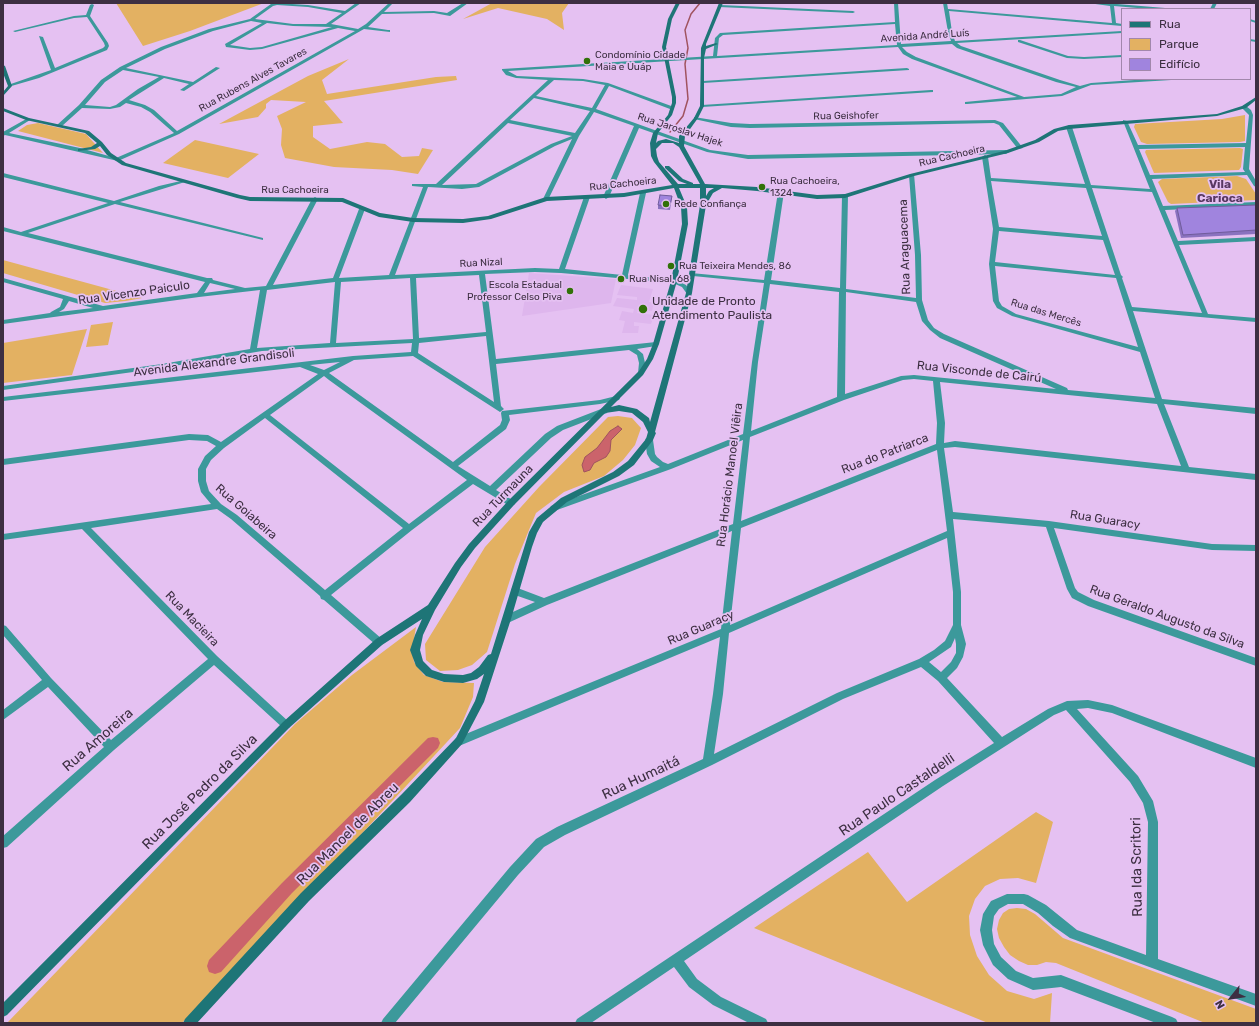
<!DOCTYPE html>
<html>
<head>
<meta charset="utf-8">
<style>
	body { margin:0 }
	#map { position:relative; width:1259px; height:1026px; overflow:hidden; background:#e5c1f2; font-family:Rubik,sans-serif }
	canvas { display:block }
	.frame { position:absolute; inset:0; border:4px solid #3d2f42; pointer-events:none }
	.legend { position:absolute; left:1121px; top:8px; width:130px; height:72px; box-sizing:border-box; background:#e5c1f2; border:1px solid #a287ac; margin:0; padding:5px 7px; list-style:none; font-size:12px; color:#3d2f42 }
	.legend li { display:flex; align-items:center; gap:8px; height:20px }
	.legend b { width:20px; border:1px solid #a287ac }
	.north { position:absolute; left:1211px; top:978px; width:40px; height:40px; -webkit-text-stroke:3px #e5c1f2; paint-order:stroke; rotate:240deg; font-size:11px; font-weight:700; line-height:16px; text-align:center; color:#3d2f42 }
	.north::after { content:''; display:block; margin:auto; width:14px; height:18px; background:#3d2f42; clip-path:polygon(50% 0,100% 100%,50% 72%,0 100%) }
</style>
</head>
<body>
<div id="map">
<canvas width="1259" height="1026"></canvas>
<div class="frame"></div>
<ul class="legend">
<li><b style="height:5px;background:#1e7577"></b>Rua</li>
<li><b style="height:11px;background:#e3b162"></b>Parque</li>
<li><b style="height:11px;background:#a084de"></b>Edifício</li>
</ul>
<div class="north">N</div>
</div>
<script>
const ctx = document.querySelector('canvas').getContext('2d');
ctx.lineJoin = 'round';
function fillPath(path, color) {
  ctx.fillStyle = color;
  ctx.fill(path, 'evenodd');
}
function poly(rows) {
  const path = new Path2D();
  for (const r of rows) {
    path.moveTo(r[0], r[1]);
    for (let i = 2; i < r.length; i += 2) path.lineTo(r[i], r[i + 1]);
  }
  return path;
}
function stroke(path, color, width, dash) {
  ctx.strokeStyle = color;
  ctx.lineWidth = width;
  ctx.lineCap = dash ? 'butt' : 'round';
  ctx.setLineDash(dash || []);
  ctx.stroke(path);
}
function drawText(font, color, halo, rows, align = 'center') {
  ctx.font = font + ' Rubik,sans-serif';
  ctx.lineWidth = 3.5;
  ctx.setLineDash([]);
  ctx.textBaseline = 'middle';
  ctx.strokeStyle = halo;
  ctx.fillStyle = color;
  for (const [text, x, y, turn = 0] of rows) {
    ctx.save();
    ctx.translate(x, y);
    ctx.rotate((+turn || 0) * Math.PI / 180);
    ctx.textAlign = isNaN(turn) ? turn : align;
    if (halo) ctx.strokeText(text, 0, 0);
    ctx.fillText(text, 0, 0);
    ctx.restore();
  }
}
const built = poly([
	[529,273,616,279,611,303,522,316],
	[621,285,653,289,649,302,654,302,652,311,638,310,637,313,654,315,651,324,634,322,634,326,639,326,638,333,622,333,625,321,619,320,622,311,633,313,634,309,613,306,617,298,637,300,637,297,617,295]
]);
const green = poly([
	[116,3,264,3,190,31,143,46],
	[492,3,569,3,562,13,564,30,547,19,498,8,463,19],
	[349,59,322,80,327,94,436,77,456,76,457,80,324,101,343,123,313,126,313,137,330,149,367,142,385,144,402,157,419,156,422,148,433,150,418,174,392,170,334,167,285,158,281,145,282,129,277,116,306,102,271,100,266,104,266,108,258,117,219,124,308,76],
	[1245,115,1245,141,1240,142,1147,144,1141,142,1134,127,1135,124,1222,119],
	[38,123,86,134,103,153,18,131,27,125],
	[195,140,259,154,228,178,163,163],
	[1240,148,1243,149,1241,167,1239,170,1154,173,1145,152,1146,150],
	[1237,176,1246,179,1256,194,1256,200,1171,204,1168,202,1158,182,1162,179],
	[3,260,142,298,126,301,105,303,3,273],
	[113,322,108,345,86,347,91,325],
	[87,329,72,375,3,383,3,343],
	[618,416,632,418,641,428,635,445,623,460,604,476,564,492,536,513,515,564,487,652,472,665,458,670,440,671,426,660,425,644,485,547,539,487,608,417],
	[416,627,412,650,414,662,424,675,443,682,474,683,473,697,460,728,315,884,182,1023,7,1023,295,724,352,675],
	[1036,812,1053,822,1036,883,1018,878,1000,879,985,886,975,899,969,916,970,935,977,956,989,975,1007,991,1034,999,1052,993,1050,1023,988,1023,754,928,868,852,907,902],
	[1017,908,1026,909,1035,914,1063,938,1256,1009,1256,1023,1205,1023,1056,963,1046,962,1037,965,1028,965,1019,961,1010,955,1004,947,999,938,997,929,999,920,1003,913,1009,909]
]);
const water = poly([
	[618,426,622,429,611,440,610,451,606,457,594,463,590,470,584,472,582,465,585,457,597,448,610,431,618,426]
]);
const stream = poly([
	[670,132,683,116,688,99,685,64,688,48,685,30,691,14,700,3]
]);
const canal = poly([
	[433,737,438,738,440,743,438,748,292,893,221,972,215,974,209,972,207,966,209,960,282,883,428,738,433,737]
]);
const minor = poly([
	[276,3,308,5,345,11,356,3,361,3,331,24,358,29,366,24,389,3,393,3,384,12,434,11,447,13,463,3,468,3,450,16,434,13,382,14,368,27,388,30,390,30,390,32,364,29,179,134,118,161,5,135,3,136,3,132,28,118,30,119,30,120,9,133,80,148,116,158,174,133,150,112,141,107,126,103,120,107,110,109,82,108,62,126,57,125,79,105,101,80,120,67,161,47,209,29,250,19,271,4,276,3],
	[277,5,308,7,342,13,326,24,293,24,255,19,273,6,277,5],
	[251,21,262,23,225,44,226,47,250,50,262,49,338,28,355,31,177,131,154,110,145,105,129,100,164,78,189,84,180,90,184,91,220,68,216,67,193,82,126,68,165,49,213,31,251,21],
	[267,23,293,26,332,27,262,47,250,48,230,45,267,23],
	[123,70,159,77,138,89,116,105,110,107,85,105,105,82,123,70],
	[894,3,898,3,901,44,951,41,948,32,943,3,947,3,948,9,1112,23,1110,6,1088,3,1105,3,1165,8,1166,9,1149,9,1114,6,1116,23,1122,24,1122,26,949,11,952,32,955,41,1122,31,1122,33,957,43,961,46,1060,80,1080,86,1091,83,1149,79,1173,79,1171,80,1091,85,1062,96,967,104,965,104,965,102,1017,97,912,59,903,54,898,47,508,71,517,76,583,79,608,83,674,107,674,109,670,109,609,86,596,109,710,150,748,155,1006,150,1009,152,1006,154,748,159,707,152,639,128,609,197,606,199,603,197,634,126,594,112,579,136,548,200,543,199,572,139,555,146,479,187,462,189,428,187,395,275,535,268,559,269,584,197,587,195,590,197,565,269,622,275,640,193,643,191,646,193,628,275,676,280,686,285,692,293,689,295,687,294,682,287,673,283,561,273,535,272,485,274,496,359,656,342,659,344,656,346,637,349,643,354,645,363,644,373,641,375,638,373,639,363,637,355,629,350,496,364,501,406,504,409,500,412,413,356,354,360,329,373,453,462,500,425,502,420,501,413,502,411,600,400,616,396,620,398,619,400,600,404,509,415,510,420,506,429,458,466,490,486,545,434,557,426,601,409,607,409,608,411,607,413,563,430,551,438,496,490,514,501,515,503,514,505,508,505,473,484,412,530,331,595,382,639,383,642,382,645,379,646,376,645,324,600,321,599,320,596,231,519,217,509,91,528,217,656,289,722,291,725,289,728,286,729,283,728,214,665,114,750,7,847,3,848,3,836,104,747,48,687,3,720,3,710,42,680,3,635,3,625,6,626,51,678,111,740,208,659,82,529,3,540,3,534,211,504,201,492,198,481,198,469,205,456,216,446,207,441,189,440,3,465,3,459,189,434,208,435,221,442,318,374,300,367,3,401,3,397,353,356,411,352,412,343,262,351,162,368,3,390,3,386,162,364,250,349,260,290,199,297,3,324,3,320,50,313,51,312,60,307,63,299,3,282,3,278,103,306,197,293,205,282,3,231,3,227,21,232,108,203,3,177,3,173,114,201,159,186,185,180,185,182,120,202,263,238,263,240,115,204,28,233,207,278,212,278,213,280,245,288,266,286,312,199,315,197,318,199,273,285,333,278,359,209,364,208,365,209,339,278,389,275,423,187,412,186,412,184,436,184,548,80,516,78,506,75,502,70,502,69,713,56,715,38,720,33,895,22,894,3],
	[895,24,897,45,717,56,719,38,723,35,895,24],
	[952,44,957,48,1056,82,1076,87,1061,94,1024,97,916,57,907,52,902,47,952,44],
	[554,80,583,81,605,85,592,108,536,96,554,80],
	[534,98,590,111,575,133,510,120,534,98],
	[508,123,572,136,551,144,476,184,442,185,508,123],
	[479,275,486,332,419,338,416,278,479,275],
	[410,278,413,339,336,343,341,282,410,278],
	[335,282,330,343,257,348,267,290,335,282],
	[210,283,235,289,204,293,210,283],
	[69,301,93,308,59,312,64,309,69,301],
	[486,336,494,402,418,353,419,343,486,336],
	[340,362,324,370,310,365,340,362],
	[324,376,329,380,467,480,409,524,270,415,324,376],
	[265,418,403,528,325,590,237,515,221,504,209,491,206,481,206,469,211,460,224,448,265,418],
	[1213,3,1217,3,1214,9,1210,9,1213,3],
	[92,4,94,5,90,16,108,43,109,46,107,50,39,78,8,87,8,85,51,70,39,36,43,37,55,68,103,48,105,46,104,43,87,17,74,18,15,32,13,31,74,16,86,15,90,5,92,4],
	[720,5,853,11,855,12,853,13,719,7,720,5],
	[1250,19,1256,21,1256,23,1250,21,1250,19],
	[1250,39,1256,40,1256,42,1250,41,1250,39],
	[1020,40,1068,56,1084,57,1122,55,1122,57,1084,59,1067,58,1018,42,1018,40,1020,40],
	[907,68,909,69,909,70,703,83,701,82,703,81,907,68],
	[931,90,933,90,933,92,702,107,700,106,702,105,931,90],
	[1242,106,1246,106,1251,110,1253,115,1249,169,1256,181,1256,187,1254,186,1247,175,1152,179,1163,206,1256,202,1256,206,1165,210,1178,241,1256,237,1256,241,1179,245,1208,314,1256,318,1256,322,1133,311,1162,399,1256,408,1256,414,1164,404,1189,467,1256,474,1256,480,955,447,944,448,953,512,1049,521,1212,544,1256,545,1256,551,1212,550,1054,528,1075,588,1078,592,1094,600,1256,658,1256,666,1088,606,1072,598,1067,589,1046,527,953,519,961,592,961,625,966,644,963,657,957,668,947,678,1002,737,1048,709,1067,701,1088,700,1112,705,1256,758,1256,768,1112,713,1088,708,1077,709,1138,776,1153,801,1158,822,1158,959,1256,994,1256,1006,1070,938,1053,926,1038,913,1023,904,1008,904,999,909,994,916,992,930,994,944,1001,957,1016,971,1033,978,1061,975,1172,1017,1176,1019,1178,1023,1156,1023,1061,987,1033,990,1008,979,993,965,983,945,980,930,983,914,991,901,1007,894,1024,894,1028,895,1046,905,1077,930,1146,955,1148,822,1143,803,1130,782,1066,710,1054,715,943,786,684,961,697,979,721,997,766,1019,768,1023,749,1023,713,1005,689,987,674,967,591,1023,575,1023,577,1019,935,780,994,743,938,681,921,667,843,699,712,765,565,835,544,847,518,875,395,1023,381,1023,383,1019,510,867,536,839,557,827,703,759,713,694,720,637,459,746,456,744,454,741,456,738,721,629,732,531,547,605,510,622,507,623,504,622,503,619,504,616,535,602,512,594,511,591,512,588,515,587,544,598,733,524,743,440,671,469,557,510,554,511,551,510,550,508,551,506,660,467,651,461,647,454,645,440,646,438,649,437,653,440,655,454,657,457,663,462,668,464,743,434,752,362,764,283,693,276,690,274,691,273,764,280,778,192,781,190,784,192,771,280,840,288,842,196,845,194,848,196,846,289,916,298,915,255,909,175,914,174,921,255,922,300,928,320,934,328,944,334,1067,388,1068,390,1155,398,1140,352,1012,316,997,308,993,301,989,264,993,229,982,157,985,155,988,157,991,178,1085,184,1066,127,1069,125,1072,127,1091,185,1150,189,1123,121,1123,120,1127,121,1138,145,1246,143,1249,115,1242,108,1242,106],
	[1245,147,1243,169,1245,172,1150,175,1139,149,1245,147],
	[991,181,1086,188,1102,236,999,227,991,181],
	[1092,188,1152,192,1202,313,1132,307,1122,278,1123,277,1121,275,1092,188],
	[999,231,1103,240,1115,275,995,262,999,231],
	[995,266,1116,278,1138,347,1016,314,1002,306,999,301,995,266],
	[770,284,839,292,837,397,751,431,758,362,770,284],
	[846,292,916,302,922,321,930,330,940,338,1056,389,914,375,901,376,845,394,846,292],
	[914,379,933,381,937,423,936,444,741,521,750,437,844,400,903,380,914,379],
	[940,382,1157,404,1181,466,955,441,944,443,945,423,940,382],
	[937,450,947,531,730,625,741,528,937,450],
	[947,538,953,592,953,625,945,641,934,650,919,659,837,693,714,754,723,694,729,633,947,538],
	[955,638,956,644,956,653,951,662,941,672,929,662,951,647,955,638],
	[694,117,731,123,750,124,995,120,1003,123,1023,148,1018,149,999,125,994,123,750,128,731,127,694,119,694,117]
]);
const secondary = poly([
	[676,3,680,3,672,19,666,47,676,97,676,103,672,115,658,133,656,143,658,141,666,139,679,143,679,136,694,118,700,106,701,48,719,3,723,3,706,44,706,46,716,43,718,44,706,49,704,58,704,106,698,118,685,136,684,146,705,184,757,187,817,195,845,194,910,174,1004,151,1035,140,1054,129,1069,125,1217,114,1242,106,1256,97,1256,100,1246,108,1217,116,1069,129,1058,131,1039,142,1008,153,914,176,845,198,817,199,757,191,722,188,713,193,706,205,692,293,655,432,656,433,653,440,634,465,619,476,567,502,543,522,537,533,532,547,511,619,484,702,462,744,410,802,309,901,197,1023,183,1023,185,1019,301,893,402,794,456,738,475,701,484,674,477,679,463,683,444,682,426,676,416,666,410,650,415,635,422,619,382,645,289,728,7,1015,3,1017,3,1003,283,722,376,639,428,605,455,563,469,544,508,501,639,371,647,359,653,344,671,281,682,224,681,207,674,188,624,197,547,201,491,219,463,223,413,222,379,217,342,202,250,201,237,198,122,165,107,155,100,146,95,149,78,151,78,149,91,147,97,143,85,133,26,120,3,111,3,108,29,118,89,131,102,142,111,153,126,163,240,195,250,197,343,198,380,213,413,218,463,219,488,216,546,197,624,193,672,185,654,162,651,156,650,143,653,133,668,115,672,103,672,97,662,47,668,19,676,3],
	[662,143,673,143,679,147,700,184,693,184,693,183,683,179,669,166,665,166,665,168,679,181,687,184,678,184,659,162,657,156,656,149,662,143],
	[679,188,700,188,700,205,686,293,650,422,649,418,637,409,619,405,611,407,643,375,653,359,659,344,677,281,688,224,687,207,679,188],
	[706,188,714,188,709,191,706,196,706,188],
	[619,411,632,413,643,422,648,432,646,439,628,461,613,472,561,498,537,518,529,532,491,654,488,655,479,667,471,673,463,675,444,674,432,670,423,661,420,650,423,635,435,610,461,567,475,548,514,505,605,413,619,411],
	[3,65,5,66,12,86,3,96,3,92,8,86,3,73,3,65]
]);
const wall = poly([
	[672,196,670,210,658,209,658,205],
	[1256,205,1256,234,1181,238,1175,211,1177,208]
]);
const building = poly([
	[660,195,672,196,670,206,658,205,660,195],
	[1256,205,1256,230,1183,235,1177,208,1256,205]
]);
const markers = [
	[587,61,4,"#317108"],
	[762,187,4,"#317108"],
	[666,204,4,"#317108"],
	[671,266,4,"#317108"],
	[621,279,4,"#317108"],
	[570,291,4,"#317108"],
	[643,309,5,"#317108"]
];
const farStreetnames = [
	["Avenida André Luís",925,36,-4],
	["Rua Rubens Alves Tavares",253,80,-29],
	["Rua Geishofer",846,116,-1],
	["Rua Jaroslav Hajek",680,130,18],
	["Rua Cachoeira",952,156,-13],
	["Rua Cachoeira",623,184,-6],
	["Rua Cachoeira",295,190],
	["Rua Nizal",481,263,-3],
	["Rua das Mercês",1046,313,17]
];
const farPoinames = [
	["Condomínio Cidade",595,55],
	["Maia e Uuáp",595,67],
	["Rua Cachoeira,",770,181],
	["1324",770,193],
	["Rede Confiança",674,204],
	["Rua Teixeira Mendes, 86",679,266],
	["Rua Nisal, 68",629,279],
	["Escola Estadual",562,285,"right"],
	["Professor Celso Piva",562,297,"right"]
];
const farQuarternames = [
	["Vila",1220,185],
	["Carioca",1220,199]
];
const streetNames = [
	["Rua Araguacema",905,247,-92],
	["Rua Vicenzo Paiculo",134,293,-8],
	["Avenida Alexandre Grandisoli",214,363,-7],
	["Rua Visconde de Cairú",979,372,6],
	["Rua do Patriarca",885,454,-21],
	["Rua Horácio Manoel Viêira",730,475,-83],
	["Rua Turmauna",503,496,-46],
	["Rua Goiabeira",246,512,41],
	["Rua Guaracy",1105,520,9],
	["Rua Geraldo Augusto da Silva",1167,617,20],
	["Rua Macieira",192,619,46],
	["Rua Guaracy",701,628,-23]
];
const poiNames = [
	["Unidade de Pronto",652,302],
	["Atendimento Paulista",652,316]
];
const nearStreetnames = [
	["Rua Amoreira",98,740,-41],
	["Rua Humaitá",641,778,-25],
	["Rua José Pedro da Silva",200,792,-45],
	["Rua Paulo Castaldelli",897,795,-34],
	["Rua Manoel de Abreu",348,834,-45],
	["Rua Ida Scritori",1137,867,-91]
];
fillPath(built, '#deb6ed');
fillPath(green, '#e3b162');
fillPath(water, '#cb636b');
stroke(water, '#a0535f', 1);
stroke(stream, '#a0535f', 1.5);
fillPath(canal, '#cb636b');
fillPath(minor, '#3c999b');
fillPath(secondary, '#1e7577');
fillPath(wall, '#8a72bf');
fillPath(building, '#a084de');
stroke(building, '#705c9b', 1);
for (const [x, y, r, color] of markers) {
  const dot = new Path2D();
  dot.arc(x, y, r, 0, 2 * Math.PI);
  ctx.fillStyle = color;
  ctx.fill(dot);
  stroke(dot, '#e5c1f2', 1.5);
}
drawText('10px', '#3d2f42', '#e5c1f2', farStreetnames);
drawText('10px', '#3d2f42', '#e5c1f2', farPoinames, 'left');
drawText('bold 12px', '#573861', '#e5c1f2', farQuarternames);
drawText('12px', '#3d2f42', '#e5c1f2', streetNames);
drawText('12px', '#3d2f42', '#e5c1f2', poiNames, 'left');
drawText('14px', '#3d2f42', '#e5c1f2', nearStreetnames);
</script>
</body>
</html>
